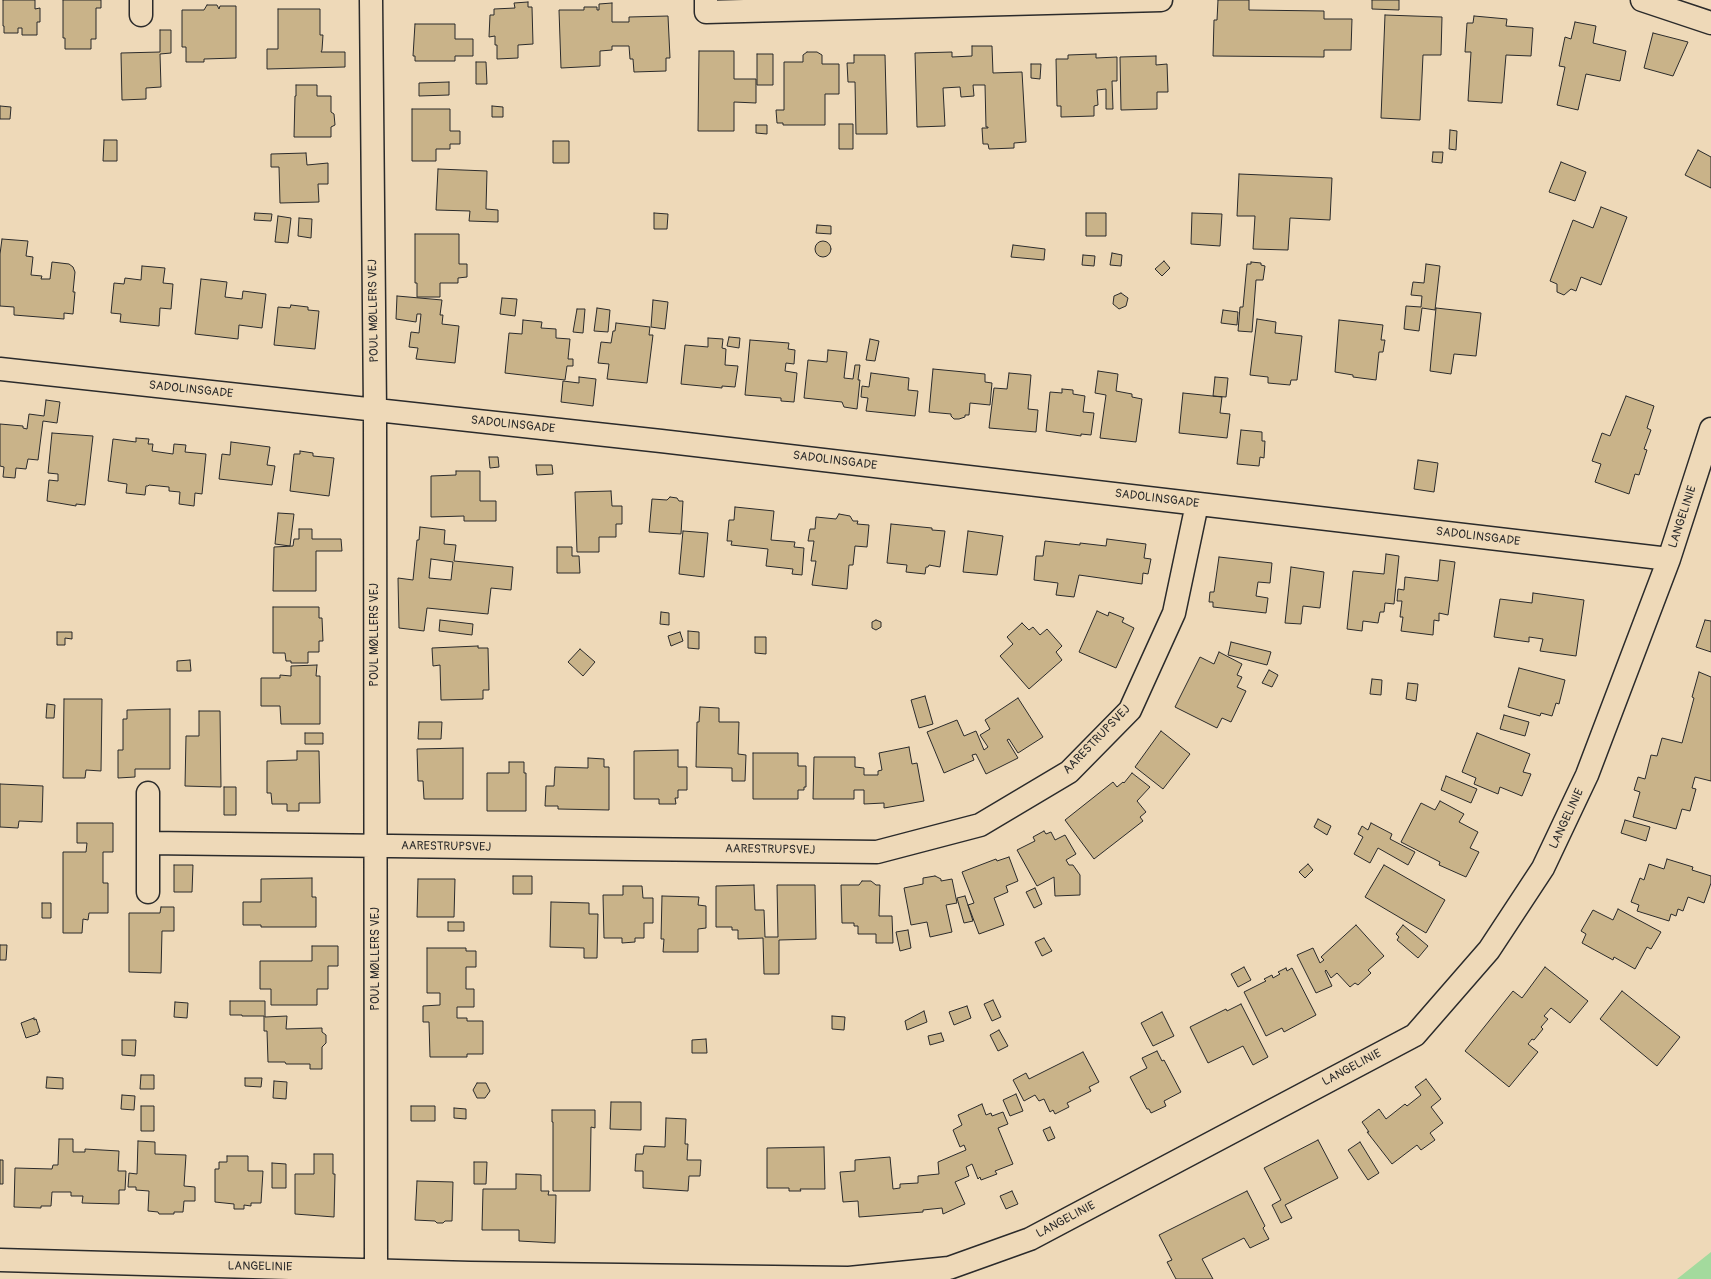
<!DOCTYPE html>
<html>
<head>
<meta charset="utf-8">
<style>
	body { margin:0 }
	canvas { display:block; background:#eed9b8 }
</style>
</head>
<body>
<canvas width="1711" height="1279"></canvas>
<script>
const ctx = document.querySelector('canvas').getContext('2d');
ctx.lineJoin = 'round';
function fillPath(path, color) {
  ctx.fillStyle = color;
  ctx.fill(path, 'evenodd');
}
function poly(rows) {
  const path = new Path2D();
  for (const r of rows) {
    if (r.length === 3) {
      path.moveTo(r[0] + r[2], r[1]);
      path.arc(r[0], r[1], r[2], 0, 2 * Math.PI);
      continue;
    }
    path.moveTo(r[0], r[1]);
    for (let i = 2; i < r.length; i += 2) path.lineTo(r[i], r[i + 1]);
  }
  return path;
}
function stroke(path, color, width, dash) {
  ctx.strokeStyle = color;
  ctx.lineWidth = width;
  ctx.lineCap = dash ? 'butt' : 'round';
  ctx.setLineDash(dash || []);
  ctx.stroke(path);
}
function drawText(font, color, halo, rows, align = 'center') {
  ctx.font = font + ' Pangolin,sans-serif';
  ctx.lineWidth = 4;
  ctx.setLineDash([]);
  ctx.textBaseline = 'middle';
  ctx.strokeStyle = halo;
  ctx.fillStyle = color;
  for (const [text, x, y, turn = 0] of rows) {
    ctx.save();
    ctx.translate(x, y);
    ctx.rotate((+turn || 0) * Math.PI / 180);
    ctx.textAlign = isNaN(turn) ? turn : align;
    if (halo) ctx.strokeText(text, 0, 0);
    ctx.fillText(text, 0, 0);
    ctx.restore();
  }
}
const green = poly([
	[1711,1252,1711,1279,1677,1279]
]);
const building = poly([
	[3,0,35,0,35,9,40,8,40,22,37,22,37,35,22,35,22,28,18,28,18,33,4,33,4,26,3,26,3,0],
	[63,0,101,0,101,8,96,8,96,39,91,39,91,49,65,49,65,38,63,38,63,0],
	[1218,0,1249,0,1249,10,1324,11,1324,19,1352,19,1351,50,1324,50,1324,57,1213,56,1214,20,1217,20,1218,0],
	[1372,0,1399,0,1399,10,1372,9,1372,0],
	[528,2,528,7,532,7,533,44,518,45,518,58,497,59,497,45,495,45,495,36,489,37,490,15,494,15,494,9,515,8,514,3,528,2],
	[612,3,612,22,629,22,629,17,668,16,670,58,666,58,666,71,634,72,633,59,630,59,629,46,612,46,612,50,600,51,600,66,561,68,559,10,584,10,584,7,597,7,597,10,599,10,599,4,612,3],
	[207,5,217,5,219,9,220,6,236,6,236,58,204,59,204,62,186,62,186,47,182,47,182,10,204,10,207,5],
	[278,9,320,9,320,35,323,35,322,50,321,52,345,52,345,67,267,69,267,49,278,49,278,9],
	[1385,15,1442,17,1441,55,1423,55,1420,120,1381,118,1385,15],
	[1474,16,1507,19,1506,26,1533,28,1531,56,1506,55,1502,103,1468,101,1471,52,1465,52,1467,23,1473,23,1474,16],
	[1575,22,1596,26,1593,43,1626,51,1620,81,1586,74,1578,110,1557,105,1565,67,1559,66,1565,37,1571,39,1575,22],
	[415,24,455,24,455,39,473,39,473,56,455,56,455,61,415,61,415,56,413,56,415,24],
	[160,30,171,30,171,53,160,54,161,87,146,88,146,99,122,100,121,53,160,52,160,30],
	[1653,33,1688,42,1673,76,1644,68,1653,33],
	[972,46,992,46,993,73,1022,72,1026,142,1014,143,1014,148,989,149,988,144,983,144,982,128,988,128,988,127,986,127,985,85,973,85,974,96,961,97,960,87,943,88,945,126,917,127,915,53,952,52,952,57,972,56,972,46],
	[699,51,734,51,734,79,756,79,756,103,734,102,734,131,698,131,699,51],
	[807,52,817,52,822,55,822,64,839,64,839,94,825,94,825,125,783,125,783,123,777,123,776,110,784,110,784,62,803,62,803,55,807,52],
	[757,54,773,54,773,85,757,85,757,54],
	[1096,54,1096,58,1117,57,1117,81,1112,81,1113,109,1106,109,1106,89,1097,90,1098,105,1094,106,1094,116,1061,117,1061,106,1057,106,1056,59,1068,59,1068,55,1096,54],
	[854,55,885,55,887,134,856,134,855,82,848,82,847,63,854,63,854,55],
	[1156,56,1156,65,1167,64,1168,92,1157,92,1157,109,1121,110,1120,57,1156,56],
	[476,62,486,62,487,84,476,84,476,62],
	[1031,64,1041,64,1040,79,1031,78,1031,64],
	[449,82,449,95,419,96,419,83,449,82],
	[296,85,317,85,317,96,331,96,331,112,334,114,335,125,331,127,331,137,294,137,295,96,296,96,296,85],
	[0,106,11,107,10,119,0,119,0,106],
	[492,106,503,107,503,117,492,117,492,106],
	[412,109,450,109,450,131,460,131,460,144,450,144,450,149,436,149,436,161,412,161,412,109],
	[839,124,853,124,853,149,839,149,839,124],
	[756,125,767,125,767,134,756,133,756,125],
	[1450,130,1457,131,1456,150,1449,149,1450,130],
	[104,140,117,140,117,161,103,161,104,140],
	[553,141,569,141,569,163,553,163,553,141],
	[1698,150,1711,157,1711,188,1685,175,1698,150],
	[1433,152,1443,152,1442,163,1432,162,1433,152],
	[306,153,307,165,328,163,328,184,318,184,319,202,280,203,279,167,271,167,271,154,306,153],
	[1561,162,1586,172,1575,201,1549,192,1561,162],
	[438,169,487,171,486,209,498,210,498,222,469,221,470,211,436,210,438,169],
	[1239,174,1332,178,1330,220,1290,218,1288,250,1253,249,1255,216,1237,216,1239,174],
	[1601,207,1627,217,1601,285,1581,277,1576,291,1571,289,1564,295,1557,292,1557,284,1550,281,1573,220,1593,228,1601,207],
	[255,213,272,214,271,221,254,220,255,213],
	[654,213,668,214,667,229,654,229,654,213],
	[1086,213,1106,213,1106,236,1086,236,1086,213],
	[1192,213,1222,214,1220,246,1191,244,1192,213],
	[278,216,291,218,288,243,275,242,278,216],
	[299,218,312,219,311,238,298,236,299,218],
	[817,225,831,226,831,234,816,233,817,225],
	[415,234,459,234,459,264,467,264,467,277,458,278,458,283,440,283,440,297,417,297,417,283,415,283,415,234],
	[2,239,28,241,26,256,33,257,31,275,42,276,41,279,50,279,52,262,69,264,73,267,75,272,73,292,75,292,73,314,64,313,64,319,14,315,14,307,0,306,0,254,2,239],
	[823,249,8],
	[1013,245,1045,249,1044,260,1011,257,1013,245],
	[1112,253,1122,255,1121,266,1110,265,1112,253],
	[1083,255,1095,256,1094,266,1082,265,1083,255],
	[1164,261,1170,268,1162,276,1155,269,1164,261],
	[1251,262,1261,263,1261,265,1265,266,1263,280,1256,280,1252,332,1238,331,1240,307,1243,307,1247,264,1251,264,1251,262],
	[1426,264,1440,266,1435,310,1422,308,1419,331,1404,329,1406,306,1421,307,1422,296,1411,295,1413,282,1424,283,1426,264],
	[142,266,165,268,163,283,173,284,171,309,160,308,159,326,120,322,121,314,111,313,114,283,124,284,125,278,141,280,142,266],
	[201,279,227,282,225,297,242,299,243,291,266,294,262,328,239,325,238,339,195,334,201,279],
	[1121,293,1128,298,1126,306,1119,309,1113,304,1114,296,1121,293],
	[397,296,442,300,440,315,443,315,442,324,459,326,455,363,416,359,418,348,409,347,411,332,419,333,421,314,417,314,416,322,396,319,397,296],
	[502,298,517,299,515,316,500,314,502,298],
	[653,300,668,302,665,329,651,327,653,300],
	[291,305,308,307,308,310,319,311,315,349,274,345,278,307,290,308,291,305],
	[597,308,610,310,608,332,594,331,597,308],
	[1436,308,1481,313,1476,356,1454,354,1451,374,1430,371,1436,308],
	[577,309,585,309,583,333,573,332,577,309],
	[1223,310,1238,312,1237,325,1221,323,1223,310],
	[1257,319,1276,322,1275,333,1302,336,1297,380,1291,380,1290,385,1268,383,1268,377,1250,375,1257,319],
	[523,320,542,322,541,328,556,329,556,338,570,339,568,359,573,359,573,366,567,366,565,380,505,373,509,333,522,334,523,320],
	[1339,320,1383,325,1381,340,1385,340,1383,352,1379,352,1376,380,1353,377,1353,375,1335,372,1339,320],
	[616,323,650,327,649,335,653,335,647,383,607,379,609,364,598,363,601,342,611,343,613,331,615,331,616,323],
	[729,337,740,338,739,348,727,346,729,337],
	[708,338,723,339,722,348,726,349,725,365,738,366,735,387,722,386,722,388,681,384,685,345,708,347,708,338],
	[870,339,879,341,875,361,866,360,870,339],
	[750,340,789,343,788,349,795,350,794,364,786,363,785,371,797,373,794,402,781,401,781,398,745,395,750,340],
	[828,350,847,352,844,378,853,379,855,365,860,365,858,380,860,380,857,409,844,407,842,402,804,398,808,360,827,362,828,350],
	[933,369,985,374,985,382,992,383,990,405,970,403,969,415,965,415,965,417,959,419,954,419,951,416,951,414,929,412,933,369],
	[1098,371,1118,374,1116,391,1132,394,1132,397,1142,399,1136,442,1100,438,1106,395,1095,393,1098,371],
	[871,373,909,378,908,390,918,391,915,416,866,411,868,398,861,397,862,386,869,387,871,373],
	[1009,373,1031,375,1028,409,1038,410,1036,432,989,428,994,388,1007,389,1009,373],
	[579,377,596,379,593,406,561,402,563,381,579,383,579,377],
	[1215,377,1228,378,1226,397,1213,396,1215,377],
	[1062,389,1073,390,1073,394,1085,396,1083,412,1094,413,1091,435,1081,434,1081,436,1046,431,1050,392,1062,393,1062,389],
	[1183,393,1222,397,1220,413,1230,414,1227,438,1179,433,1183,393],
	[1626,396,1654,406,1647,428,1651,430,1644,449,1647,450,1639,475,1635,474,1629,494,1595,482,1601,464,1592,461,1602,433,1610,436,1626,396],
	[46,400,60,402,57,423,43,421,38,460,28,459,26,469,16,468,15,478,3,477,4,467,0,466,0,424,23,426,23,428,27,429,29,414,44,416,46,400],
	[1241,430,1262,432,1262,441,1265,441,1264,458,1260,457,1259,466,1237,464,1241,430],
	[52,433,93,436,85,505,76,504,76,506,47,501,49,480,58,481,58,474,48,473,52,433],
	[136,438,149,439,148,444,153,444,152,451,173,454,174,444,186,445,185,452,206,454,202,494,195,493,194,506,179,504,180,492,169,491,169,487,149,485,148,486,146,486,145,495,126,493,127,484,108,481,113,439,136,442,136,438],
	[231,442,270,447,267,465,275,466,272,485,219,479,222,454,230,455,231,442],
	[300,451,313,453,313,456,334,458,329,496,290,491,294,454,300,454,300,451],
	[489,457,498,457,499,467,490,468,489,457],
	[1418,460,1438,463,1434,492,1414,489,1418,460],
	[536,465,552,465,553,474,537,475,536,465],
	[456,471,480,471,480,501,496,501,496,521,464,521,464,516,431,517,431,476,456,475,456,471],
	[611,491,612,506,622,506,622,524,616,524,616,537,599,537,599,552,577,552,575,492,611,491],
	[670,497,677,498,679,501,683,501,681,534,649,532,652,499,667,500,670,497],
	[735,507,774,511,771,540,795,542,794,547,804,548,802,575,792,574,793,569,766,566,768,549,731,545,732,541,727,541,729,520,734,520,735,507],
	[278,513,294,514,290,546,275,544,278,513],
	[839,514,850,516,853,521,858,521,857,524,869,525,867,547,855,546,853,565,849,565,847,589,812,585,816,561,811,561,814,541,808,541,810,529,815,529,816,517,836,519,839,514],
	[891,524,932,528,932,530,945,531,940,567,929,565,928,567,926,567,925,574,906,572,907,565,887,563,891,524],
	[420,527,445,530,444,544,456,545,454,561,513,567,511,590,491,588,488,614,427,608,424,631,399,628,398,578,413,580,417,540,419,540,420,527],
	[431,559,453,562,451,580,429,578,431,559],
	[299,529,312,529,312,539,341,539,342,551,316,551,316,591,273,591,274,547,293,546,294,539,299,539,299,529],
	[683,531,708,533,704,577,679,574,683,531],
	[968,531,1003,536,997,575,963,572,968,531],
	[1107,539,1146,544,1144,558,1151,559,1148,574,1143,573,1142,584,1079,575,1074,597,1056,595,1058,583,1034,580,1036,556,1043,556,1045,541,1080,545,1080,543,1106,546,1107,539],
	[557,547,572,547,572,556,579,556,580,573,557,573,557,547],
	[1386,554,1399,556,1394,604,1385,603,1384,612,1380,612,1378,623,1363,621,1362,631,1347,629,1353,571,1384,574,1386,554],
	[1219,557,1272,563,1270,583,1258,582,1256,596,1268,598,1266,613,1213,607,1213,602,1209,602,1210,592,1214,592,1219,557],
	[1440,560,1455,562,1448,615,1439,613,1439,621,1434,620,1433,635,1401,631,1403,617,1400,617,1402,601,1397,601,1398,589,1404,590,1405,577,1438,581,1440,560],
	[1291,567,1324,572,1320,608,1303,606,1301,624,1285,623,1291,567],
	[1533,593,1584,600,1576,656,1540,651,1543,639,1529,637,1529,642,1494,637,1500,599,1532,603,1533,593],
	[273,607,319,607,319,618,322,618,323,641,319,641,319,652,308,652,308,663,291,663,291,661,286,661,285,653,273,653,273,607],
	[1097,611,1108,616,1109,612,1124,618,1122,622,1134,628,1116,668,1079,652,1097,611],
	[661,612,669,613,669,625,660,624,661,612],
	[440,620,473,624,472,635,439,631,440,620],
	[876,620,881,622,881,627,876,630,872,628,872,622,876,620],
	[1705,620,1711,621,1711,652,1696,647,1705,620],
	[1022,623,1029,630,1033,627,1040,635,1047,629,1062,646,1056,652,1062,660,1029,689,1000,656,1013,644,1007,637,1022,623],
	[688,631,699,632,699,649,688,648,688,631],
	[57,632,72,632,72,639,65,638,65,645,57,645,57,632],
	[680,632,683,641,671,646,668,636,680,632],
	[755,637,766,637,766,654,755,653,755,637],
	[1231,642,1271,652,1267,665,1228,655,1231,642],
	[478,646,478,648,488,648,489,690,483,690,483,699,441,700,440,665,433,666,432,648,478,646],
	[580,649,595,662,583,676,568,662,580,649],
	[1219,652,1242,664,1237,675,1242,677,1237,687,1246,691,1231,722,1222,718,1217,728,1175,707,1200,657,1214,664,1219,652],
	[190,660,191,671,177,671,177,661,190,660],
	[317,665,316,676,320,676,320,724,281,724,280,706,261,706,261,678,280,678,280,675,291,676,291,666,317,665],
	[1519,668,1565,680,1559,704,1556,703,1552,716,1541,713,1540,716,1508,707,1519,668],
	[1269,670,1278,675,1272,687,1262,683,1269,670],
	[1699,672,1711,677,1711,781,1695,777,1692,788,1696,789,1690,811,1682,809,1676,829,1633,817,1640,792,1634,790,1638,777,1645,779,1651,755,1657,756,1662,738,1682,743,1694,698,1692,697,1699,672],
	[1372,679,1382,680,1381,695,1370,694,1372,679],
	[1408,683,1418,684,1416,701,1406,699,1408,683],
	[925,696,933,724,919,728,911,700,925,696],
	[1018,698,1043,737,1018,753,1009,739,1007,740,1018,758,986,774,976,754,972,755,974,760,944,773,927,732,957,720,964,736,976,731,984,750,988,747,980,735,990,729,985,720,1018,698],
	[64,699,102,699,101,771,86,770,85,778,63,778,64,699],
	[47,704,55,705,54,718,46,718,47,704],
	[700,707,719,708,719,722,739,722,738,754,746,755,745,781,732,781,732,768,696,767,697,722,699,722,700,707],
	[170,709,170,769,135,769,135,777,118,778,118,750,123,750,123,719,127,719,127,710,170,709],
	[199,711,220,711,221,787,185,786,186,736,199,736,199,711],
	[1504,715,1529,722,1525,736,1500,729,1504,715],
	[419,722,442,722,441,739,418,739,419,722],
	[1161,731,1190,754,1163,789,1135,767,1161,731],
	[305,733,323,733,323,744,305,744,305,733],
	[1477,733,1530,754,1523,772,1531,774,1522,796,1500,787,1498,794,1474,784,1476,778,1462,772,1477,733],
	[909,747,912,764,917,763,924,801,884,808,884,803,864,804,864,790,854,790,854,799,813,799,814,757,855,757,855,767,864,768,864,775,878,775,878,771,882,770,879,753,909,747],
	[463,748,463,799,424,799,423,781,418,781,417,749,463,748],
	[678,750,678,767,687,767,687,790,678,790,678,798,675,798,676,804,659,804,659,799,634,799,634,751,678,750],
	[297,751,319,751,320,803,299,803,299,811,287,811,287,804,272,804,271,793,267,793,267,761,297,760,297,751],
	[753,753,798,753,798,766,806,766,806,787,804,787,804,790,798,790,798,799,753,799,753,753],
	[588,758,604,759,604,767,609,767,609,810,558,809,558,806,545,806,546,786,554,786,555,767,588,768,588,758],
	[509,762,524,762,524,773,526,773,526,811,487,811,487,773,509,773,509,762],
	[1132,773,1150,787,1137,801,1146,812,1140,817,1143,821,1094,859,1065,820,1113,782,1117,787,1123,782,1124,783,1132,773],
	[1446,776,1477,789,1471,803,1441,790,1446,776],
	[0,784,43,786,42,822,19,821,18,828,0,827,0,784],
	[224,787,236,787,236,815,224,815,224,787],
	[1440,801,1464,814,1459,822,1478,832,1470,848,1479,852,1466,877,1439,865,1440,862,1401,842,1421,803,1435,810,1440,801],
	[1318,819,1331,826,1327,835,1314,827,1318,819],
	[1625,820,1650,827,1646,841,1621,833,1625,820],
	[77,823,113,823,113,852,103,852,103,883,108,883,108,913,89,913,88,920,83,919,82,933,63,933,63,852,86,852,87,843,77,843,77,823],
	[1371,823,1392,834,1390,839,1415,852,1408,865,1378,848,1370,863,1354,854,1363,837,1358,834,1362,826,1368,830,1371,823],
	[1044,831,1046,834,1051,832,1055,840,1065,835,1076,854,1066,860,1069,865,1073,865,1080,875,1080,895,1055,896,1054,877,1037,886,1017,850,1035,841,1033,837,1044,831],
	[1009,857,1018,881,1006,886,1008,892,994,898,1004,925,979,934,968,905,974,903,962,872,996,859,997,861,1009,857],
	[1667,859,1693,867,1692,870,1711,876,1711,883,1704,903,1688,897,1683,911,1678,909,1676,916,1671,914,1669,921,1637,911,1639,905,1631,902,1640,878,1644,880,1649,864,1664,869,1667,859],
	[1308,864,1313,870,1305,878,1299,872,1308,864],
	[174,865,193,865,192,892,174,892,174,865],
	[1384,865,1445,900,1426,933,1365,897,1384,865],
	[513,876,532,876,532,894,513,894,513,876],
	[935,876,941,879,941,881,952,879,957,903,946,905,952,932,930,937,927,922,911,925,904,888,923,884,923,878,935,876],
	[312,878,312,897,316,897,316,927,261,927,261,925,243,925,243,902,261,902,261,879,312,878],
	[418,879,455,879,454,917,417,917,418,879],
	[862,881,871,881,876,885,880,885,879,916,892,916,893,943,876,943,876,934,858,934,858,926,854,926,854,923,842,923,841,885,859,885,862,881],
	[754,885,755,910,764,910,765,937,778,937,777,885,815,885,816,939,779,940,779,974,764,974,763,938,738,939,738,930,732,930,732,927,716,927,716,886,754,885],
	[623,886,642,886,643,898,653,898,653,923,644,923,644,938,635,938,635,942,622,943,622,938,604,938,603,895,623,895,623,886],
	[1035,888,1042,904,1034,908,1026,892,1035,888],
	[662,896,699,897,698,905,706,906,706,928,698,929,698,952,663,952,664,939,661,939,662,896],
	[965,896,973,921,964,923,957,898,965,896],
	[551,902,589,903,589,914,598,914,597,958,584,958,584,948,550,947,551,902],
	[42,903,51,903,51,918,42,918,42,903],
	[161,907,174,907,174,931,162,931,161,973,129,972,129,913,160,913,161,907],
	[1618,909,1661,932,1651,949,1647,947,1635,969,1614,957,1613,960,1582,943,1586,934,1581,931,1593,910,1613,920,1618,909],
	[448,922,464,922,464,931,448,931,448,922],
	[1356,925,1384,956,1368,970,1371,973,1358,985,1355,983,1350,987,1337,973,1331,978,1326,970,1325,971,1332,986,1316,993,1297,955,1313,948,1320,963,1324,960,1321,957,1356,925],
	[1403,925,1428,946,1418,958,1397,940,1399,937,1396,934,1403,925],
	[908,930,911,948,900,951,896,932,908,930],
	[1044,938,1052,951,1042,956,1035,942,1044,938],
	[0,945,7,945,6,960,0,960,0,945],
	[312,946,338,946,338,966,328,966,328,989,317,989,317,1005,271,1005,271,989,260,989,260,961,312,961,312,946],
	[427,948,466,948,466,951,476,951,476,967,466,967,466,989,474,989,474,1007,457,1007,457,1018,467,1018,467,1021,483,1021,483,1054,467,1054,467,1057,430,1057,429,1022,423,1022,423,1006,440,1005,440,993,427,993,427,948],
	[1244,967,1251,980,1238,987,1231,974,1244,967],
	[1545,967,1588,1001,1570,1023,1551,1008,1544,1016,1548,1019,1541,1027,1543,1029,1534,1040,1532,1039,1528,1044,1538,1052,1509,1087,1465,1051,1513,991,1522,998,1545,967],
	[1286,968,1287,971,1292,968,1316,1015,1284,1032,1282,1028,1266,1036,1244,992,1266,981,1264,979,1272,975,1273,978,1280,974,1278,972,1286,968],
	[1622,991,1680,1037,1657,1066,1600,1019,1622,991],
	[993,1000,1001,1017,992,1021,984,1004,993,1000],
	[230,1001,265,1001,265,1017,287,1016,286,1029,322,1028,322,1032,326,1035,326,1043,322,1047,322,1069,310,1069,310,1064,286,1064,285,1062,268,1062,267,1031,264,1031,264,1016,242,1016,242,1015,230,1015,230,1001],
	[175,1002,188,1003,187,1018,174,1017,175,1002],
	[1241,1004,1268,1057,1253,1065,1243,1046,1208,1063,1190,1027,1226,1009,1227,1011,1241,1004],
	[967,1006,971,1018,954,1025,949,1012,967,1006],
	[924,1011,927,1022,907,1030,905,1021,924,1011],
	[1162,1012,1174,1036,1153,1046,1141,1023,1162,1012],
	[832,1016,845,1017,844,1030,832,1029,832,1016],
	[34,1018,34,1020,36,1019,40,1032,38,1032,38,1034,26,1038,21,1023,34,1018],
	[999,1030,1008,1046,998,1051,990,1035,999,1030],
	[941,1033,944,1041,930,1045,928,1036,941,1033],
	[706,1039,707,1053,692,1053,692,1040,706,1039],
	[122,1040,136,1040,135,1056,122,1055,122,1040],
	[1157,1051,1162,1061,1164,1060,1181,1092,1164,1101,1166,1106,1151,1113,1149,1109,1147,1109,1130,1077,1147,1068,1142,1058,1157,1051],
	[1083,1052,1099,1082,1089,1087,1091,1091,1067,1103,1069,1107,1055,1114,1053,1110,1050,1112,1044,1099,1039,1101,1035,1095,1024,1101,1013,1080,1026,1073,1029,1079,1083,1052],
	[141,1075,154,1075,154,1089,140,1089,141,1075],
	[47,1077,63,1078,63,1089,46,1088,47,1077],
	[245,1078,262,1078,261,1087,245,1086,245,1078],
	[1426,1079,1441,1099,1431,1107,1443,1123,1430,1133,1435,1140,1421,1150,1417,1145,1392,1164,1367,1132,1369,1132,1362,1122,1379,1109,1386,1119,1405,1104,1407,1106,1421,1095,1415,1087,1426,1079],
	[274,1081,287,1082,286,1099,273,1098,274,1081],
	[477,1083,486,1083,490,1091,485,1098,477,1098,473,1090,477,1083],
	[1016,1094,1023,1111,1010,1116,1003,1100,1016,1094],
	[122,1095,135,1096,134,1110,121,1109,122,1095],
	[611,1102,641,1102,641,1130,610,1129,611,1102],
	[982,1104,986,1115,991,1113,992,1116,1003,1112,1008,1124,998,1128,1013,1164,995,1171,997,1174,981,1180,980,1177,978,1179,972,1164,966,1167,969,1176,955,1182,965,1204,943,1214,942,1208,923,1210,923,1212,859,1217,858,1201,843,1202,840,1172,855,1171,855,1160,890,1157,893,1189,900,1188,900,1184,918,1183,918,1176,939,1174,938,1162,966,1150,964,1145,960,1147,953,1130,962,1125,958,1115,982,1104],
	[141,1106,154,1106,154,1131,141,1131,141,1106],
	[411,1106,435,1106,435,1121,411,1121,411,1106],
	[454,1108,466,1109,466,1119,454,1118,454,1108],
	[552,1110,595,1110,595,1128,591,1127,590,1191,553,1191,553,1122,552,1122,552,1110],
	[666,1118,686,1119,685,1144,688,1144,687,1160,701,1160,700,1176,689,1176,688,1191,643,1188,643,1171,635,1171,636,1154,643,1154,644,1146,665,1147,666,1118],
	[1050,1127,1055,1138,1048,1141,1043,1130,1050,1127],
	[59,1139,73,1139,73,1152,85,1152,85,1149,119,1151,118,1171,126,1171,125,1190,119,1190,119,1204,82,1203,83,1196,71,1196,71,1192,52,1192,51,1206,41,1206,41,1208,14,1207,15,1168,52,1169,53,1165,58,1165,59,1139],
	[1318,1140,1338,1178,1285,1205,1292,1218,1281,1223,1272,1205,1281,1200,1264,1168,1318,1140],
	[138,1141,155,1142,155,1154,186,1155,184,1186,195,1187,195,1201,184,1201,183,1212,174,1212,174,1214,159,1214,158,1212,148,1211,149,1191,136,1190,136,1187,128,1187,129,1173,137,1174,138,1141],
	[1360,1142,1379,1173,1368,1180,1348,1150,1360,1142],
	[824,1147,825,1189,800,1189,801,1191,789,1191,789,1188,767,1188,767,1148,824,1147],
	[314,1154,333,1154,333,1174,335,1174,334,1217,295,1214,295,1174,314,1174,314,1154],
	[227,1156,248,1156,248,1171,263,1171,261,1203,251,1203,251,1206,244,1205,244,1209,234,1209,234,1204,215,1202,215,1169,219,1169,219,1162,227,1162,227,1156],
	[0,1160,3,1160,3,1184,0,1184,0,1160],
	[474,1162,487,1162,486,1184,474,1184,474,1162],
	[272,1163,286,1164,286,1188,272,1188,272,1163],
	[516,1174,541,1175,541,1191,549,1191,548,1195,556,1195,555,1243,519,1241,519,1230,482,1230,483,1189,516,1189,516,1174],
	[417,1181,453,1182,452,1221,445,1221,443,1223,437,1223,435,1221,415,1220,417,1181],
	[1012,1191,1018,1204,1006,1209,1000,1196,1012,1191],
	[1247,1191,1265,1226,1263,1228,1269,1239,1250,1248,1244,1238,1202,1259,1213,1279,1176,1279,1167,1262,1172,1260,1159,1235,1247,1191]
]);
const minor = poly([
	[141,0,141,15],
	[371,0,375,410,376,1270],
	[706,0,706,12,1161,0],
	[1642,0,1711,23],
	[0,369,661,441,1669,559],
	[148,793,148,892],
	[148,843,877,852,980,825,1069,772,1130,710,1174,613,1197,504],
	[0,1260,470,1273,849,1278,949,1268,1030,1239,1415,1035,1489,950,1543,868,1587,775,1669,559,1711,429]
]);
const streetNames = [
	["POUL MØLLERS VEJ",374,311,-91],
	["SADOLINSGADE",191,390,6],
	["SADOLINSGADE",513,425,6],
	["SADOLINSGADE",835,461,7],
	["SADOLINSGADE",1157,499,7],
	["LANGELINIE",1683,517,-72],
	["SADOLINSGADE",1478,537,7],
	["POUL MØLLERS VEJ",375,635,-90],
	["AARESTRUPSVEJ",1097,740,-46],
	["LANGELINIE",1567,819,-65],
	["AARESTRUPSVEJ",446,847,1],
	["AARESTRUPSVEJ",770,850,1],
	["POUL MØLLERS VEJ",376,959,-90],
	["LANGELINIE",1352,1068,-28],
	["LANGELINIE",1066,1220,-28],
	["LANGELINIE",260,1267,1]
];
fillPath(green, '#a3da9d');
fillPath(building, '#c9b389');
stroke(building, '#2b2b2b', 1);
stroke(minor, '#2b2b2b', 25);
stroke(minor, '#eed9b8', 22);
drawText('12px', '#2b2b2b', '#eed9b8', streetNames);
</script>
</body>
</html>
